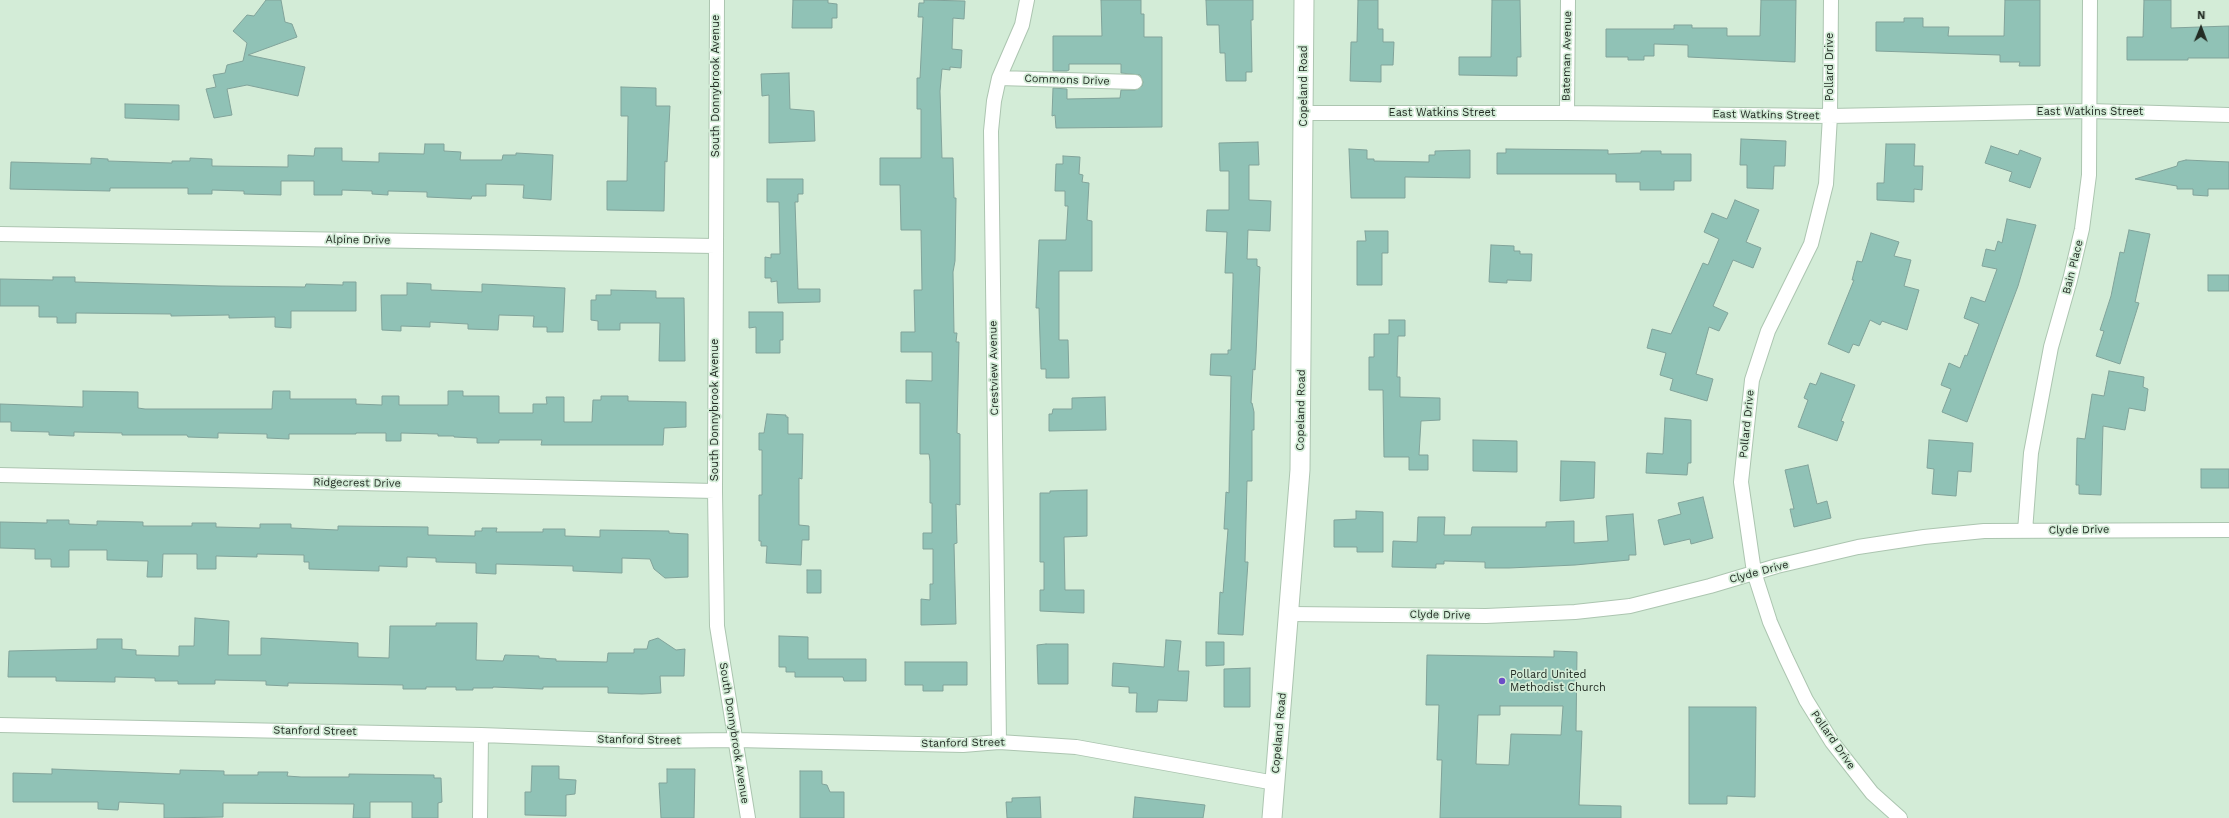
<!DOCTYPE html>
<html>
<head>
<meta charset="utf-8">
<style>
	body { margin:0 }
	#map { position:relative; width:2229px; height:818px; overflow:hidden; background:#d3ecd7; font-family:"Work Sans",sans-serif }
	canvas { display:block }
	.north { position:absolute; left:2181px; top:8px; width:40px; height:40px; -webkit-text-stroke:3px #d3ecd7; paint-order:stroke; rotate:1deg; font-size:11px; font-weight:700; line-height:16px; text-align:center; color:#232c24 }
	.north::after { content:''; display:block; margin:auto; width:14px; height:18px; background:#232c24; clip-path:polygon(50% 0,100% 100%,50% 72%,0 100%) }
</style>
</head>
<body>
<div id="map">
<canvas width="2229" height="818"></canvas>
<div class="north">N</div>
</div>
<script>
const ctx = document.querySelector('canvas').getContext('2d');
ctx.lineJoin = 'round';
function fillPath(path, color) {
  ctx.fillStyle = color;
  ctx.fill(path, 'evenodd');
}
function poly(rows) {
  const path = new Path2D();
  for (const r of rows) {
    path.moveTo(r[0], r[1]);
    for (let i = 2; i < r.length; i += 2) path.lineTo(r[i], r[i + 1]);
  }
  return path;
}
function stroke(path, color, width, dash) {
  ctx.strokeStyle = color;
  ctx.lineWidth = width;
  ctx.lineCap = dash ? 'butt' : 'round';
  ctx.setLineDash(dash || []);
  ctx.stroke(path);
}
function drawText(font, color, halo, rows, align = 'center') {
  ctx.font = font + ' "Work Sans",sans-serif';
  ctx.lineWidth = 3.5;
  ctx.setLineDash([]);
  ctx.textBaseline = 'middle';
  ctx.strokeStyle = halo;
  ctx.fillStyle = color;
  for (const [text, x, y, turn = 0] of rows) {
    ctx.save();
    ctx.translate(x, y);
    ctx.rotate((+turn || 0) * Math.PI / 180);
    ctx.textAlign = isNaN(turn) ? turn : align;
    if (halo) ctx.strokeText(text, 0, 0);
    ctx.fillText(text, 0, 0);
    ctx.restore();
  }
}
const building = poly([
	[266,0,281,0,285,22,292,24,297,37,248,55,305,67,298,96,247,85,227,89,232,115,214,118,206,89,216,87,213,75,225,73,227,65,243,61,247,43,233,31,247,15,254,16,266,0],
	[793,0,828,0,828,3,837,4,837,18,832,18,832,28,792,28,793,0],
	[924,0,965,1,964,19,953,18,952,49,962,50,961,68,950,67,950,70,942,69,940,91,942,158,953,158,954,198,956,198,955,261,953,272,954,333,957,333,956,342,959,342,957,433,960,434,960,505,956,504,957,543,954,544,956,624,921,625,921,599,930,600,930,584,933,584,933,549,923,549,923,533,932,533,932,503,930,503,930,461,929,454,920,454,920,403,906,403,906,380,932,381,932,352,901,352,901,332,915,332,914,290,922,290,921,230,901,230,900,185,880,185,880,158,921,158,921,109,917,109,917,78,920,78,923,17,918,17,919,3,924,3,924,0],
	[1101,0,1141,0,1141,14,1144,14,1144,37,1162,37,1162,127,1056,128,1055,115,1052,116,1053,88,1067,89,1067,99,1120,98,1121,90,1135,90,1142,86,1143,82,1140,75,1121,73,1121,64,1069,64,1069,70,1067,71,1053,71,1053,36,1102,36,1101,0],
	[1206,0,1253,0,1253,20,1251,20,1252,72,1246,72,1246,81,1226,81,1225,53,1220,53,1219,25,1207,25,1206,0],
	[1358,0,1378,0,1378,29,1383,29,1383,42,1394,42,1393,65,1381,65,1381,82,1350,81,1351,42,1357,42,1358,0],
	[1492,0,1520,0,1521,57,1517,57,1517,76,1459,75,1459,57,1491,57,1492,0],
	[1761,0,1796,0,1795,62,1688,57,1688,45,1654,44,1654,56,1644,56,1644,60,1628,60,1628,57,1606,57,1606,29,1674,29,1674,25,1692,25,1692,28,1727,28,1727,36,1760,36,1761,0],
	[2005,0,2040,0,2040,66,2019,66,2020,62,2000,62,2000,55,1876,51,1876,22,1904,22,1904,18,1923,18,1923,27,1949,27,1948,36,2004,36,2005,0],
	[2144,0,2171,0,2171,28,2229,26,2229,58,2188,58,2188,60,2127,60,2127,37,2143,37,2144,0],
	[789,73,790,109,814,111,815,141,769,143,769,95,762,96,761,74,789,73],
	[621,87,656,88,656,106,670,106,667,162,665,161,664,211,607,210,607,181,627,181,628,116,621,116,621,87],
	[125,104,179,105,179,120,125,118,125,104],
	[1741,139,1786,141,1785,166,1774,166,1773,189,1747,188,1747,165,1740,165,1741,139],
	[1258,142,1259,165,1249,165,1249,200,1271,201,1270,231,1248,230,1247,259,1257,259,1257,266,1260,267,1256,354,1255,370,1253,369,1251,403,1252,403,1254,412,1254,430,1252,430,1252,481,1247,481,1245,562,1248,562,1243,635,1218,634,1220,592,1223,593,1228,529,1224,529,1226,492,1229,493,1231,376,1210,375,1211,354,1228,354,1228,350,1231,350,1233,281,1233,273,1225,273,1227,232,1206,231,1207,210,1229,210,1229,171,1220,171,1219,143,1258,142],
	[425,144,444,144,444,151,461,152,460,160,502,160,503,155,516,155,516,153,553,155,551,200,523,198,524,185,486,184,486,196,472,196,471,199,427,197,427,192,388,191,388,195,372,194,372,191,342,190,342,195,314,195,314,181,281,181,281,195,244,194,244,191,212,190,212,194,188,194,188,188,110,188,110,191,10,189,11,162,91,164,91,158,108,159,108,161,172,163,172,161,190,161,190,158,212,159,212,166,288,167,288,155,314,156,315,148,342,148,342,161,379,162,379,153,424,154,425,144],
	[1886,144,1915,144,1914,166,1923,166,1922,190,1914,189,1914,202,1877,200,1877,183,1884,183,1886,144],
	[1991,146,2018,155,2020,150,2041,158,2030,188,2009,181,2012,172,1985,163,1991,146],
	[1349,149,1367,150,1367,159,1374,159,1374,161,1429,162,1429,155,1435,155,1435,151,1470,150,1470,178,1405,177,1405,198,1351,198,1349,149],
	[1506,149,1608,150,1608,154,1641,153,1641,151,1661,151,1661,154,1691,154,1691,181,1674,181,1674,190,1640,190,1640,182,1616,182,1616,174,1497,174,1497,153,1506,153,1506,149],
	[1063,156,1080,157,1079,174,1083,175,1082,182,1089,183,1087,220,1092,221,1092,271,1059,271,1059,340,1068,340,1069,378,1046,378,1046,369,1041,369,1039,308,1036,308,1039,240,1066,240,1068,206,1065,206,1065,191,1055,191,1056,164,1063,164,1063,156],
	[2186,160,2229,162,2229,189,2208,189,2208,196,2193,195,2193,189,2177,189,2177,186,2135,179,2177,166,2178,162,2186,160],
	[767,179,803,179,803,194,798,194,798,202,795,202,798,289,820,289,820,302,778,303,777,281,771,282,771,278,765,278,765,257,771,258,771,254,780,254,779,202,767,202,767,179],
	[1735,200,1759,210,1746,242,1761,248,1753,268,1733,260,1713,306,1728,313,1719,331,1709,327,1696,374,1713,379,1707,401,1670,390,1673,379,1660,375,1666,353,1647,348,1652,329,1671,334,1703,263,1708,265,1719,239,1704,232,1712,213,1727,219,1735,200],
	[2007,219,2036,225,2018,286,1967,422,1942,412,1951,389,1941,385,1949,363,1960,368,1965,355,1967,356,1979,324,1964,318,1971,297,1985,302,1997,269,1982,266,1986,249,1995,251,1998,241,2002,243,2007,219],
	[2129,230,2150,234,2135,302,2139,303,2120,364,2096,356,2104,331,2100,330,2111,296,2120,252,2124,253,2129,230],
	[1365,231,1388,231,1388,253,1382,253,1382,285,1357,285,1357,241,1366,241,1365,231],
	[1871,233,1899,242,1894,256,1911,260,1904,286,1919,290,1907,330,1882,321,1880,325,1870,320,1859,346,1853,344,1849,353,1828,344,1854,280,1852,280,1857,261,1862,262,1871,233],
	[1491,245,1514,246,1514,251,1520,251,1520,254,1532,254,1531,281,1507,280,1507,283,1489,282,1491,245],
	[2208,275,2229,275,2229,291,2208,291,2208,275],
	[53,277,75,277,75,282,219,286,305,287,306,284,343,285,343,282,356,282,356,311,291,311,291,328,275,327,275,317,229,318,229,315,171,316,171,314,76,313,76,323,57,323,57,317,39,317,39,306,0,306,0,279,53,280,53,277],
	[407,283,431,284,431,290,482,292,482,284,565,288,563,332,547,332,547,327,533,327,534,316,499,315,498,330,468,329,468,324,430,322,430,327,401,326,401,331,382,330,381,295,407,295,407,283],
	[611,290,656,291,656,298,684,298,685,361,659,361,660,323,620,323,620,330,598,330,598,321,591,320,591,300,596,300,596,295,611,295,611,290],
	[749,312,783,312,783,340,780,340,780,353,756,353,756,327,749,328,749,312],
	[1389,320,1405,320,1405,336,1398,336,1397,377,1400,377,1400,397,1440,398,1440,420,1421,421,1419,455,1428,455,1428,470,1409,470,1409,457,1384,457,1383,390,1369,390,1369,357,1374,357,1374,334,1389,334,1389,320],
	[2109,371,2144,377,2143,387,2148,389,2145,411,2129,408,2125,430,2103,426,2101,495,2079,494,2079,485,2076,485,2077,438,2085,439,2092,394,2104,396,2109,371],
	[1821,373,1855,385,1841,421,1844,422,1837,441,1798,427,1808,400,1804,398,1810,383,1816,385,1821,373],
	[83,391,138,392,138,408,145,409,272,409,273,391,290,391,290,399,356,399,356,404,382,405,382,396,399,396,399,405,448,405,448,391,463,391,463,396,499,396,499,413,533,413,533,404,547,404,546,397,564,397,564,422,592,422,593,400,601,400,601,396,628,396,628,401,686,402,686,427,664,428,663,445,541,445,542,440,499,440,499,443,477,443,477,438,454,437,454,436,438,436,438,434,401,433,401,441,386,441,386,433,356,433,356,434,289,434,289,439,267,438,267,434,218,433,218,438,188,437,187,435,122,435,122,433,74,432,74,436,49,435,49,432,11,431,11,422,0,422,0,404,83,407,83,391],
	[1105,397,1106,430,1049,431,1049,414,1052,414,1053,409,1072,409,1072,398,1105,397],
	[767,414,786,415,786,417,788,417,788,434,803,434,802,479,799,478,799,525,809,526,809,540,802,540,801,565,766,563,767,546,761,546,761,541,759,541,759,495,762,495,762,450,759,450,759,433,764,433,767,414],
	[1665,418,1691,420,1691,463,1688,463,1687,475,1646,473,1647,453,1663,454,1665,418],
	[1473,440,1517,441,1517,472,1473,471,1473,440],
	[1929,440,1973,443,1971,472,1958,471,1956,496,1932,494,1934,469,1927,468,1929,440],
	[1561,461,1595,462,1594,498,1560,501,1561,461],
	[1808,465,1817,504,1827,501,1831,518,1794,527,1790,509,1794,509,1785,470,1808,465],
	[2201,469,2229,469,2229,488,2201,488,2201,469],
	[1087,490,1087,536,1064,537,1065,590,1084,590,1084,613,1040,611,1040,590,1044,590,1044,562,1040,562,1040,493,1050,493,1050,491,1087,490],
	[1703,497,1713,538,1691,544,1690,539,1664,545,1658,520,1681,514,1678,503,1703,497],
	[1356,511,1383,512,1383,552,1357,552,1357,547,1334,547,1334,520,1356,519,1356,511],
	[1633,514,1636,555,1629,555,1629,560,1575,565,1509,568,1485,568,1485,562,1444,561,1444,564,1436,564,1436,568,1392,567,1393,541,1417,542,1418,517,1445,517,1444,535,1471,535,1472,527,1546,527,1546,522,1574,521,1574,543,1608,541,1606,516,1633,514],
	[47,520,69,520,69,524,97,525,97,521,143,522,143,526,192,526,192,523,216,523,216,527,260,528,260,524,291,524,291,528,338,530,338,526,428,527,428,535,475,536,475,531,482,531,482,528,497,528,496,532,543,532,543,529,565,529,565,536,600,537,600,530,669,531,669,533,688,534,688,577,665,578,654,569,650,559,622,558,622,573,573,571,573,566,496,564,496,574,476,573,476,563,436,562,436,558,407,557,407,567,379,566,379,571,309,569,309,562,304,562,304,555,257,554,257,557,216,556,216,569,197,569,197,554,163,554,162,577,147,577,148,561,107,560,107,550,69,550,69,567,51,567,51,559,35,559,35,549,0,548,0,522,47,523,47,520],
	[807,570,821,570,821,593,807,593,807,570],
	[195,618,229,621,228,655,261,655,261,638,358,643,358,657,389,658,390,626,436,626,436,623,477,623,476,660,503,661,505,655,539,656,539,658,556,659,556,661,607,662,608,653,634,653,634,649,647,649,649,641,658,638,676,650,685,649,684,676,660,676,661,693,642,694,608,693,608,687,543,687,543,689,493,687,493,688,473,688,473,690,456,690,456,687,426,687,426,689,403,689,403,685,288,683,288,686,266,685,266,681,215,680,215,684,178,684,178,681,155,681,155,678,115,677,115,682,56,681,56,677,8,677,9,651,97,649,97,639,122,639,122,649,136,650,136,655,179,656,179,646,194,646,195,618],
	[779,636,808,637,808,659,866,659,866,681,844,681,843,677,795,677,795,672,786,672,786,667,779,667,779,636],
	[1166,640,1181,641,1178,671,1189,671,1187,701,1158,700,1157,712,1136,712,1137,693,1129,693,1129,687,1112,686,1113,663,1164,667,1166,640],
	[1206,642,1224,642,1224,665,1206,666,1206,642],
	[1046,644,1068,644,1068,684,1038,684,1037,645,1046,644],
	[1554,651,1577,652,1576,731,1582,731,1579,805,1621,806,1621,818,1440,818,1442,760,1437,760,1439,705,1426,705,1427,655,1554,657,1554,651],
	[1500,706,1563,706,1561,735,1511,734,1509,765,1476,764,1478,715,1500,715,1500,706],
	[905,662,967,662,967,685,943,685,943,691,923,691,923,685,905,685,905,662],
	[1250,668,1250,707,1224,707,1224,669,1250,668],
	[1689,707,1756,707,1755,797,1727,796,1727,804,1689,804,1689,707],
	[532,766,559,766,559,779,576,780,575,794,566,795,566,816,525,815,525,792,531,792,532,766],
	[52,769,180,774,180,770,224,771,224,775,258,775,258,772,288,772,287,776,301,777,349,777,349,774,434,775,434,778,441,778,442,802,438,803,438,818,412,818,412,802,370,802,370,818,353,818,354,804,223,803,223,817,164,818,164,804,119,802,118,810,98,809,98,802,13,802,13,773,52,774,52,769],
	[667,769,695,769,694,818,661,818,659,783,667,783,667,769],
	[800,771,822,771,822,784,827,785,830,792,844,792,844,818,800,818,800,771],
	[1040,797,1041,818,1007,818,1006,802,1012,802,1012,798,1040,797],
	[1135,797,1205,805,1203,818,1133,818,1135,797]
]);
const street = poly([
	[717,0,715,491,717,626,748,818],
	[1831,0,1830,116,1826,184,1811,244,1768,331,1752,380,1741,482,1754,572,1770,622,1785,656,1806,700,1832,742,1872,793,1900,818],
	[999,78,1135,82],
	[1303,113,1567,113,1830,116,2089,111,2229,115],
	[1567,113,1568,0],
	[0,234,715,246],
	[0,475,715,491],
	[2025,531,2031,453,2051,347,2070,280,2082,229,2089,175,2090,0],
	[1290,614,1486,616,1575,612,1630,606,1710,586,1777,566,1858,547,1924,537,1984,531,2229,530],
	[0,725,481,735,642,741,736,740,963,745,999,742,1076,747,1275,783],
	[999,742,991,131,994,101,999,78,1022,25,1027,0],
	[480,818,481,735]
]);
const secondary = poly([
	[1272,818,1300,470,1304,0]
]);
const markers = [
	[1502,681,4,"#6c4ec7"]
];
const streetNames = [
	["Bateman Avenue",1567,56,-89],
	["Pollard Drive",1830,67,-90],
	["Commons Drive",1067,80,2],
	["South Donnybrook Avenue",716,86,-90],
	["Copeland Road",1304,86,-90],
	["East Watkins Street",2090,112],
	["East Watkins Street",1442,113],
	["East Watkins Street",1766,115,1],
	["Alpine Drive",358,240,1],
	["Bain Place",2073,267,-76],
	["Crestview Avenue",994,368,-91],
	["South Donnybrook Avenue",715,410,-90],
	["Copeland Road",1301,410,-89],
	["Pollard Drive",1747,424,-84],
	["Ridgecrest Drive",357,483,1],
	["Clyde Drive",2079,530,-1],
	["Clyde Drive",1759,572,-15],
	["Clyde Drive",1440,615,1],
	["Stanford Street",315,731,1],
	["South Donnybrook Avenue",734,733,81],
	["Copeland Road",1279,733,-85],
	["Stanford Street",639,740,1],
	["Pollard Drive",1833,740,55],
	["Stanford Street",963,743,-1]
];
const poiNames = [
	["Pollard United",1510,675],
	["Methodist Church",1510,688]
];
fillPath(building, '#90c2b6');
stroke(building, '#81a39a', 1);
stroke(street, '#acc5b0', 16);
stroke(secondary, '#acc5b0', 21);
stroke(street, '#fff', 14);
stroke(secondary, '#fff', 19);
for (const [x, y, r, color] of markers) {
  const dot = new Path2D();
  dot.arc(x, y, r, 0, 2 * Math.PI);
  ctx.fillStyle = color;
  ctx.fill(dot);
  stroke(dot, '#d3ecd7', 1.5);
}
drawText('11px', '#232c24', '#d3ecd7', streetNames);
drawText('11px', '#232c24', '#d3ecd7', poiNames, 'left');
</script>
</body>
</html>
